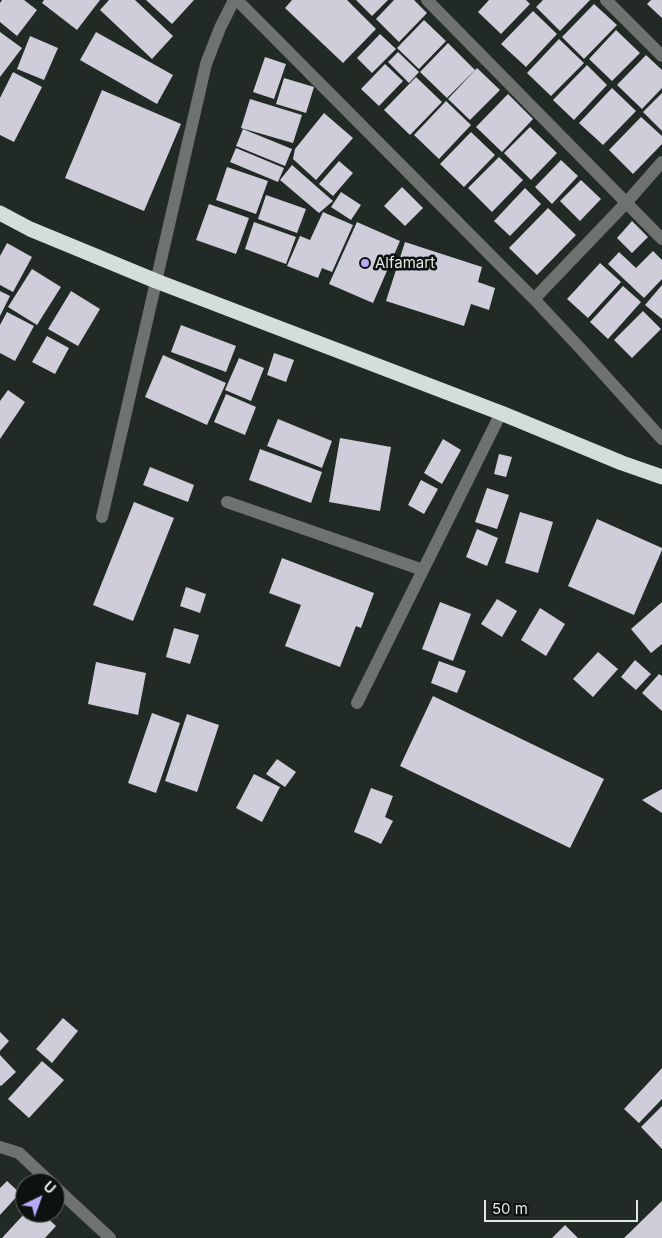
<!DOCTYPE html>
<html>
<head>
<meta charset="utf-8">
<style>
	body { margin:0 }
	#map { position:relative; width:662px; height:1238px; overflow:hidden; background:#212a25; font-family:Inter,sans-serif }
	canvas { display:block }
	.north { position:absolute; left:15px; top:1173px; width:50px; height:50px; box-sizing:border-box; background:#0d110f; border:1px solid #626764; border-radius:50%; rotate:42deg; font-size:14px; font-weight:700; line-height:20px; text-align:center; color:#e1e7e3 }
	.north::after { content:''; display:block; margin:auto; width:18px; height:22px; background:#b7abf8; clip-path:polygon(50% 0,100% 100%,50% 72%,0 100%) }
	.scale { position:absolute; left:484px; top:1200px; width:154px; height:22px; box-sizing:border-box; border:2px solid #e1e7e3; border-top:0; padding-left:6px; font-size:15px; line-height:18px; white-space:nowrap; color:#e1e7e3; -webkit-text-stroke:4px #0d110f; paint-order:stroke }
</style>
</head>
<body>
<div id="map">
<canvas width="662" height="1238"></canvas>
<div class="north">U</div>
<div class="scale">50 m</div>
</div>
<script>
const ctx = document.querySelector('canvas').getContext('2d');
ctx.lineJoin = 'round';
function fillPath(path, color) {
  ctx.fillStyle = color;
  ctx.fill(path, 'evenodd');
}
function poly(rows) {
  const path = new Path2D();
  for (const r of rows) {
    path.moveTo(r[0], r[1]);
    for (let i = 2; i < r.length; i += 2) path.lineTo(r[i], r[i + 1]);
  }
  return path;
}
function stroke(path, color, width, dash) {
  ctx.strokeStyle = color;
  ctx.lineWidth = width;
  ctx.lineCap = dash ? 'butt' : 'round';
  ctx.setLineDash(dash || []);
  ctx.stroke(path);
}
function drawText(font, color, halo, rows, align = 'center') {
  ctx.font = font + ' Inter,sans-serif';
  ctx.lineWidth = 5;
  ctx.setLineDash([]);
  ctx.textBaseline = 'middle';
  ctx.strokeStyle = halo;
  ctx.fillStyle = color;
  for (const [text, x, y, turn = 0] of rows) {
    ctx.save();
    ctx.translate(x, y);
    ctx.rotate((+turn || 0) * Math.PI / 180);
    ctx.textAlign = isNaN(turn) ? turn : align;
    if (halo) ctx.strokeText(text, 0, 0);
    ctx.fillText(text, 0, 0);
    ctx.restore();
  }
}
const building = poly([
	[2,0,24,0,37,10,17,36,0,22,0,3],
	[44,0,100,0,77,30,42,3],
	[109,0,135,0,173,36,152,59,100,10],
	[146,0,194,0,172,24],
	[292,0,347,0,376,29,343,63,285,8],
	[356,0,388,0,372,16],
	[394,0,414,0,427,13,399,42,376,19],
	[489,0,526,0,530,4,501,34,478,12],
	[543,0,590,0,560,31,536,7],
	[651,0,662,0,662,18,647,4],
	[594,4,617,25,584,59,562,37],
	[533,11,557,34,526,67,501,44],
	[424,20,446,41,419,69,397,48],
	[616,30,640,53,612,81,589,59],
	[0,32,22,48,0,77],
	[96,32,173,75,157,104,80,60],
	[380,34,396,49,372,73,357,58],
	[30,36,58,48,44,80,17,69],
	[559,39,584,63,551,96,527,73],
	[448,43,475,70,447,98,420,72],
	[398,52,419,72,409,83,388,62],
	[646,55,662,70,662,88,642,109,617,85],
	[265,57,286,64,274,99,253,92],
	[385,64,403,81,379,106,361,89],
	[587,65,607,85,574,120,553,100],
	[477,68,500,90,470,120,448,99],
	[13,72,42,87,14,142,0,135,0,98],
	[416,77,442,102,410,135,384,110],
	[284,78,314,87,306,113,276,104],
	[612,88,636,111,603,145,579,123],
	[102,90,181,124,144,211,65,178],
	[662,93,662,131,643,112],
	[508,94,533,119,502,152,476,127],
	[250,99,302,115,293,143,241,128],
	[446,101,471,125,439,159,414,135],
	[324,113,353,138,316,180,293,159,295,149],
	[641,117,662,136,662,144,633,174,609,150],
	[530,127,557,153,531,180,504,153],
	[243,129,292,149,285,166,236,146],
	[471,132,495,155,464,187,440,164],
	[236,148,284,168,278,182,230,162],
	[499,157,523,180,492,212,468,188],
	[561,160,578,176,552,204,535,187],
	[339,161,353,173,333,196,319,184],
	[292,165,333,201,319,213,280,180],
	[227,167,268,181,256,214,216,200],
	[581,180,601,199,580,221,560,201],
	[402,187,423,208,405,226,384,206],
	[525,188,541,204,510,236,494,221],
	[341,192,361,205,351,220,331,207],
	[266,195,306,209,297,233,258,219],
	[209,204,249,218,236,254,196,240],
	[548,208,576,235,537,275,509,248],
	[323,212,353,225,332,272,322,268,318,278,287,266,300,236,310,240],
	[632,221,648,237,632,253,617,238],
	[254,222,296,237,286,264,245,249],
	[357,222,400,241,373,303,329,284],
	[405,242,482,267,478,282,495,288,489,310,471,304,464,326,386,301],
	[7,243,32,257,13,292,0,285,0,256],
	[653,251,662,260,662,279,644,298,608,264,619,252,636,268],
	[600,263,621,282,588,318,567,299],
	[32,269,61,287,37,325,8,307],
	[662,285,662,319,645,305],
	[623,286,641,302,608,339,590,322],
	[0,291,10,296,0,316],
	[71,291,100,309,78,346,48,329],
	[643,311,661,329,632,358,614,340],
	[7,312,34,326,15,361,0,353,0,325],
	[181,325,236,346,226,372,171,352],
	[47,336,69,348,55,374,32,362],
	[274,353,294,360,286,382,267,375],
	[163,355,226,383,207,425,145,397],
	[239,358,264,368,251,401,225,390],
	[8,390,25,402,0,439,0,401],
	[226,394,256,407,245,435,214,422],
	[278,419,332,441,322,468,267,446],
	[340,438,391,447,380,511,329,502],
	[443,439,461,450,442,484,424,473],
	[260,449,322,472,311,503,249,480],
	[499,454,512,457,506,477,494,474],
	[150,467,194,485,188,502,143,485],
	[421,480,438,489,424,514,408,505],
	[487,488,509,495,497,529,475,522],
	[134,502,174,518,133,621,93,605],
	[520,512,553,522,538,573,505,563],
	[597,519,662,548,662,550,634,615,568,586],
	[477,529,498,538,487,566,466,557],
	[282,558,374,593,361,628,356,626,340,667,285,646,301,605,269,593],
	[186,587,206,594,200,613,180,606],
	[497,599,517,611,502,637,481,624],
	[440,602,471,614,453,661,422,649],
	[662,602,662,644,651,653,631,629],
	[540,608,565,624,546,656,521,640],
	[174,628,199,635,190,664,166,657],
	[598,652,618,669,593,697,573,679],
	[635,660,651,674,636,690,621,677],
	[439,661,466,671,457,693,431,683],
	[96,662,146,673,138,715,88,704],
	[659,674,662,676,662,711,642,693],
	[433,696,604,779,570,848,400,766],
	[152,713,180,723,156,793,128,783],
	[187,714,219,725,197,792,165,781],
	[277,759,296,772,285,787,266,774],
	[254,774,280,787,262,822,236,808],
	[371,788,393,796,385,817,393,821,381,844,371,839,354,832],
	[662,789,662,813,642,800],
	[63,1018,78,1031,52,1063,36,1049],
	[0,1032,9,1041,0,1051],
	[0,1055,16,1072,1,1086,0,1085],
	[42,1061,64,1080,29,1118,8,1099],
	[662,1068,662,1099,639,1123,624,1109],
	[662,1106,662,1149,641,1127],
	[7,1181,20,1193,0,1215,0,1188],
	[662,1201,662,1238,624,1238],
	[25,1213,42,1213,56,1226,45,1238,2,1238],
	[565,1225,578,1238,552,1238]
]);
const minor = poly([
	[237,0,534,299,580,348,662,439],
	[427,0,662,239],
	[606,0,662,56],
	[534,299,626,203,662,162],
	[227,502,423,570],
	[102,517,206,64,220,28,234,0],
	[357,703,501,413],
	[0,1147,19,1153,51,1183],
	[55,1187,110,1238]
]);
const highway = poly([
	[0,213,30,229,156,281,501,413,622,463,662,477]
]);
const markers = [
	[365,263,5,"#b7abf8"]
];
const poiNames = [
	["Alfamart",375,263]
];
fillPath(building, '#cfcdd9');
stroke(minor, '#6e7370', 12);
stroke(highway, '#d2ded7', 15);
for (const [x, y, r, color] of markers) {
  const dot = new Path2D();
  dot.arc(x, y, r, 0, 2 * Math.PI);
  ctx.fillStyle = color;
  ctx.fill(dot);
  stroke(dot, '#0d110f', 2);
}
drawText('15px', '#e1e7e3', '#0d110f', poiNames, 'left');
</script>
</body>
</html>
